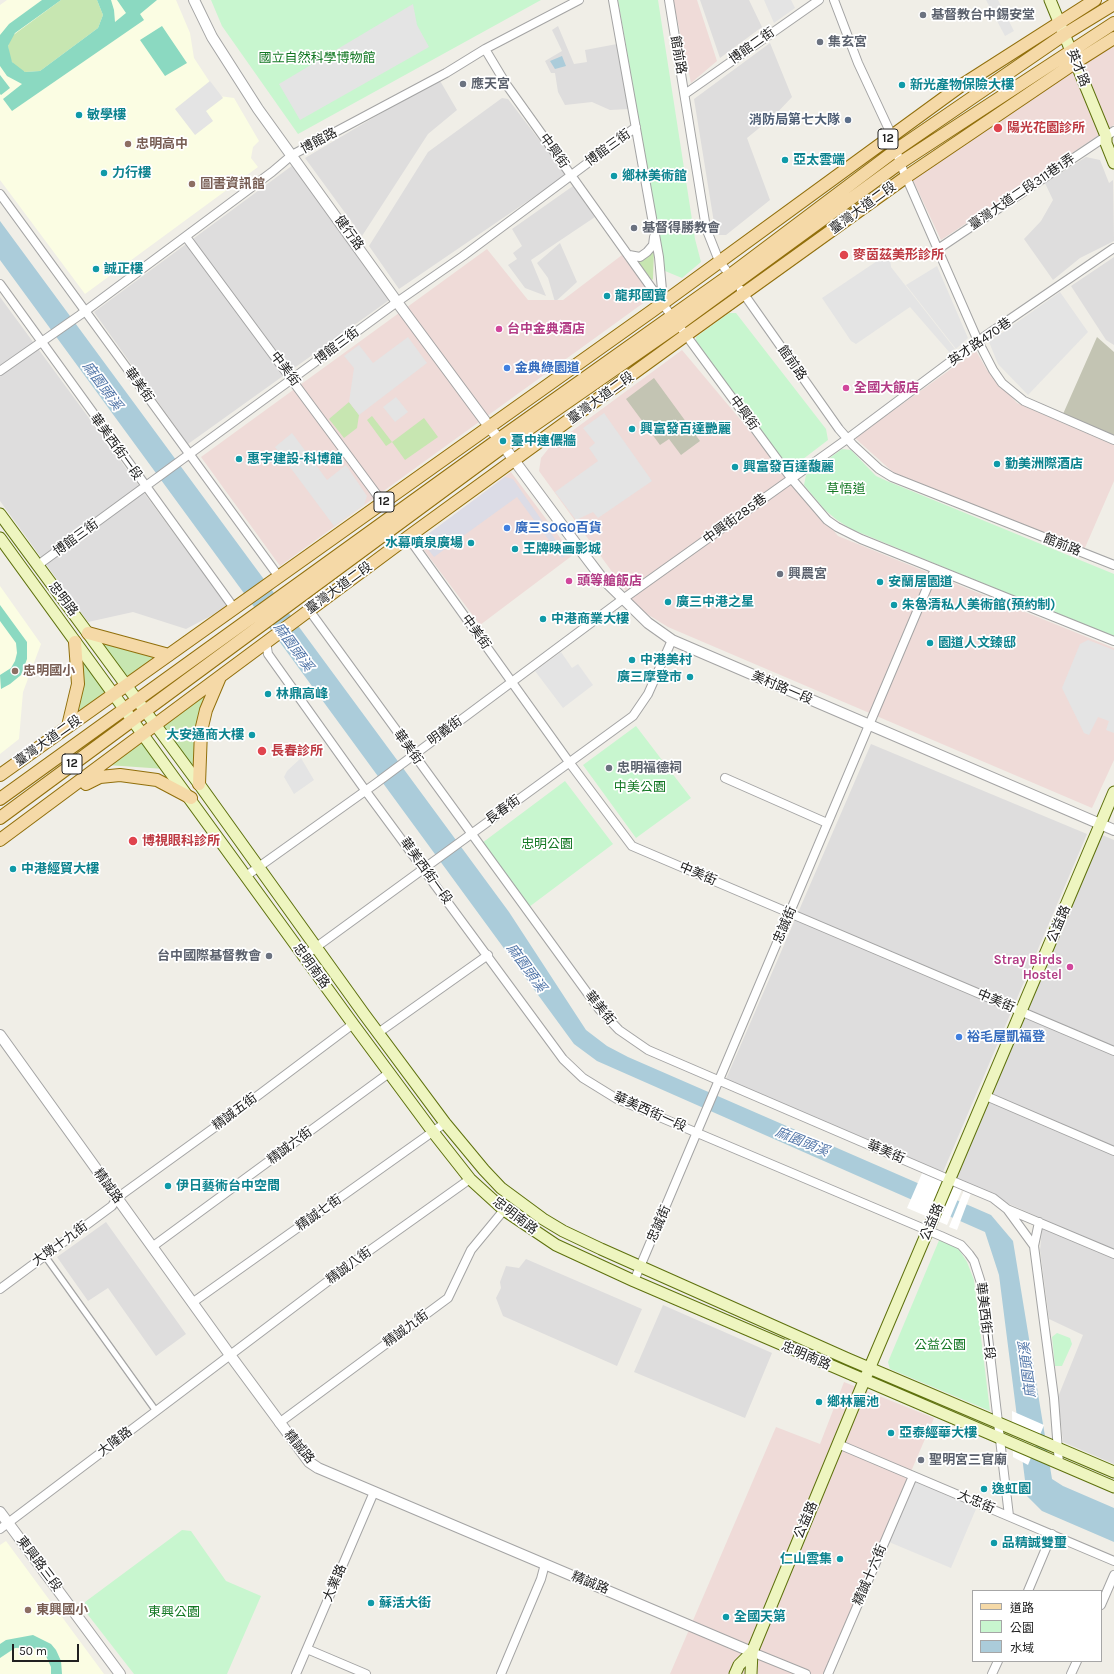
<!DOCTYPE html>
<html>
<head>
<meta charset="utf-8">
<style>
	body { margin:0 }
	#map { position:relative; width:1114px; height:1674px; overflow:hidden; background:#f0eee7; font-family:Karla,"Noto Sans TC",sans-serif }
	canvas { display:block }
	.legend { position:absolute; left:972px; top:1590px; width:130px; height:72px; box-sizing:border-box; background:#fff; border:1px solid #a6a6a6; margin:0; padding:5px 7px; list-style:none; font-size:12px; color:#202020 }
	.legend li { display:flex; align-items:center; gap:8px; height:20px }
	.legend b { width:20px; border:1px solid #a6a6a6 }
	.scale { position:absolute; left:12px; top:1644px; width:67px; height:18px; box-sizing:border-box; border:2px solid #202020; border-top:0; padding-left:5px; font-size:12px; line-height:14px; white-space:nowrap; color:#202020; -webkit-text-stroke:3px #fff; paint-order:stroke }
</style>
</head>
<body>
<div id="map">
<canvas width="1114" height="1674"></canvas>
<ul class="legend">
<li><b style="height:5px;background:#f5d9a7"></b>道路</li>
<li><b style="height:11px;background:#c8f6cf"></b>公園</li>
<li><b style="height:11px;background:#abccda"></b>水域</li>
</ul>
<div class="scale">50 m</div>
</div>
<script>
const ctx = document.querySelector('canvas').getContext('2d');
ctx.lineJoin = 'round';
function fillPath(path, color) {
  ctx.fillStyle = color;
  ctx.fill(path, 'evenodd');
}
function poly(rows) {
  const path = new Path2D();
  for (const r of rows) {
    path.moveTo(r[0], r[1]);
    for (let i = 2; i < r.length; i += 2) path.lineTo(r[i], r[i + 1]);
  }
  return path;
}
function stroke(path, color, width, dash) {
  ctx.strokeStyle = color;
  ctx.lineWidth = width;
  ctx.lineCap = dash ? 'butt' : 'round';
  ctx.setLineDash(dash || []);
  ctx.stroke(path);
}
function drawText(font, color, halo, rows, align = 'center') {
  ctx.font = font + ' Karla,"Noto Sans TC",sans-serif';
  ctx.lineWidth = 3.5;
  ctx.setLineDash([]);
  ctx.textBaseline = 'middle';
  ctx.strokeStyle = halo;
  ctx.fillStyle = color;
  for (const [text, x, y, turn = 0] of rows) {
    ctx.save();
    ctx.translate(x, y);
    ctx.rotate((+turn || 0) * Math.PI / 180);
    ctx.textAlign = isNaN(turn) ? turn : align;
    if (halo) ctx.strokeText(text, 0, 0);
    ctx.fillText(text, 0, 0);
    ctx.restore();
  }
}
const residential = poly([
	[700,0,749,0,762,27,720,58],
	[558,26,574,64,587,62,585,50,617,44,629,109,610,110,592,102,565,105,558,92,555,73,551,73,545,61,562,51,552,30],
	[770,43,792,97,774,116,747,138,770,200,726,235,716,235,694,99],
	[439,79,457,110,428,134,362,236,305,158],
	[502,98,508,99,566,175,399,289,369,246,428,152],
	[1086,157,1100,160,1109,183,1113,180,1114,241,1080,258,1053,280,1024,239,1041,221,1053,200,1045,183],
	[293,165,392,298,188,444,94,312],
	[573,186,595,217,531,260,546,296,525,288,508,265,517,259,513,253,522,246,512,229],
	[560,243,577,282,555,302,548,278,537,263],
	[1114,257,1114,345,1106,340,1071,286],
	[0,297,228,607,186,629,133,612,88,622,0,501],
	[871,744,1087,834,943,1172,726,1079],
	[1102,835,1114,840,1114,1464,1063,1442,1058,1397,1083,1335,1049,1319,1040,1250,1043,1219,953,1179],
	[106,1222,186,1334,156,1356,108,1288,88,1301,57,1257],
	[526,1259,642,1309,617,1366,503,1316,496,1298,501,1288,500,1282,506,1266,519,1268],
	[663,1305,772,1353,745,1418,634,1372]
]);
const commercial = poly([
	[673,0,697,0,717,61,691,83],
	[1114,40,1114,125,941,240,912,178],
	[487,249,528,300,563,300,622,255,653,296,280,566,201,457],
	[682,350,838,536,1114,648,1114,760,1092,808,668,627,639,609,539,471,541,458,549,448],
	[976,351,987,370,1017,403,1114,445,1114,481,1084,550,895,474,855,438],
	[511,472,573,555,480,625,418,542],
	[844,1382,934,1418,824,1674,670,1674,776,1427,820,1444]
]);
const education = poly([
	[7,0,176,0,190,33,194,58,219,96,234,98,259,141,253,147,251,158,258,167,85,294,0,180,0,5],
	[0,586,41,644,23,692,19,739,0,754],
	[6,1541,104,1674,0,1674,0,1545]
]);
const construction = poly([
	[1097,337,1114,352,1114,436,1063,414],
	[654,378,700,441,681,455,669,439,660,445,626,399]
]);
const grass = poly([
	[61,0,97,0,103,15,98,28,40,71,25,72,20,70,15,66,9,58,8,46,12,36],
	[654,250,653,279,652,280,637,261],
	[349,402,359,415,357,428,344,438,329,419],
	[372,416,392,442,424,418,438,437,405,460,392,442,386,446,367,420],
	[95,638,163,656,126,679],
	[76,649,109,695,62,726,72,693,72,672],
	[214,683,197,776,160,725],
	[142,739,165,769,107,765]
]);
const park = poly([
	[211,0,541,0,298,134,222,26],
	[618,0,658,0,695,239,701,262,682,278,665,271],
	[729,313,736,313,826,429,828,440,794,466,784,462,696,344,696,337],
	[842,449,851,450,876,476,887,481,1114,574,1114,637,851,529,837,520,825,510,804,485,806,475],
	[636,726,691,798,636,838,583,765],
	[565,781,613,844,529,907,482,843],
	[940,1238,958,1248,967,1262,974,1280,990,1411,890,1369,888,1362],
	[1057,1333,1070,1338,1072,1344,1062,1366,1055,1366,1052,1337],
	[182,1530,191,1531,226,1581,261,1596,227,1674,134,1674,85,1611,85,1602]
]);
const pitch = poly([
	[42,0,61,0,15,33,8,46,12,62,25,72,40,71,98,28,103,15,97,0,111,0,114,10,115,22,126,13,117,0,157,0,140,14,144,20,12,111,3,99,22,84,7,76,0,66,0,35,9,24],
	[162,26,187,63,165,76,140,40],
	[0,75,10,88,1,95,0,94],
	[0,605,27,642,27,659,21,675,10,684,1,689,0,675,11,668,15,661,17,653,16,643,0,621],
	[33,1635,51,1644,56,1650,61,1661,62,1674,51,1674,51,1667,46,1656,32,1647,15,1648,0,1658,0,1644,6,1640]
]);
const parking = poly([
	[764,0,791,0,795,8,774,23],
	[986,0,998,0,1014,31,1005,36],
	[413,4,417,25,429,47,300,120,279,84],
	[210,81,223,98,206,111,213,121,195,135,175,109],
	[889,253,891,267,955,349,950,353,910,307,856,344,851,341,822,298],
	[937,266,968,338,956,349,906,285],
	[1060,292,1088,332,1028,395,998,364,989,342],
	[408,337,427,363,359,415,349,402,354,368,344,356,359,345,373,363],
	[396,397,408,412,395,422,383,407],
	[604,413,652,481,598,518,593,512,576,520,555,492,598,461,589,448,595,443,583,428],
	[292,433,327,480,346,465,367,496,364,505,334,526,275,447],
	[1088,640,1114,650,1114,733,1106,730,1109,721,1098,717,1089,735,1084,733,1062,688,1080,644],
	[561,652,572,668,578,664,593,685,563,708,535,671],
	[301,758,314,780,294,794,284,777,287,771],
	[915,1481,972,1505,976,1509,951,1568,889,1542]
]);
const plaza = poly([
	[505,477,513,479,566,555,562,558,517,497,434,557,424,544,424,537]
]);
const water = poly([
	[562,56,566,66,555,69,550,61],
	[0,221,509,912,586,1030,607,1046,628,1057,991,1215,1013,1241,1052,1479,1063,1486,1114,1508,1114,1542,1042,1511,1027,1496,999,1275,985,1232,597,1061,574,1044,0,260]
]);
const pier = poly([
	[923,1171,963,1187,947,1225,907,1208],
	[964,1190,971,1193,957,1230,949,1227],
	[1012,1411,1044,1425,1028,1465,1013,1457]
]);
const pedestrian = poly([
	[45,1256,156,1411]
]);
const minor = poly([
	[613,0,659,257,663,301],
	[669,0,706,228,719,261,733,279],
	[834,0,858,63,892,136,900,163,978,341,993,370,1002,383,1024,401,1114,440],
	[485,49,506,84,675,321],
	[685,94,819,0],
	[0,194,279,577],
	[186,237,383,503],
	[938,249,1114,131],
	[629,255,640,257,647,252,653,245,654,237],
	[0,284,234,608],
	[741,290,839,429,853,445,879,469,892,477,1114,565],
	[683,331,791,478,827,520,837,527,861,539,1114,641],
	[0,371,80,315,272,172,292,155,446,73,485,49,579,0],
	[408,537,569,762,632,846,1114,1051],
	[38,565,397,302,463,256,636,127],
	[309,610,599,1009,619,1030,648,1050,962,1185,993,1198,1007,1209,1114,1254],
	[266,642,268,654,365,790,563,1059,583,1078,617,1099,941,1236,961,1245,969,1254,974,1261,982,1286,1009,1516],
	[725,778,827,823],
	[246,876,375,784,623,599,847,439,978,341,1114,248],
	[304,956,633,716,648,694,672,640],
	[378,1033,488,955],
	[986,1096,1114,1151],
	[1007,1209,1034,1246],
	[1039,1222,1034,1246,1054,1398,1059,1464],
	[152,1247,389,1073],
	[634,1281,935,569],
	[0,1289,112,1206,117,1198,240,1109,353,1024],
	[192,1303,445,1123],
	[279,1423,448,1298,471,1250,504,1210],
	[838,1444,1114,1561],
	[0,1529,352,1263,470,1179],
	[1028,1591,1052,1534],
	[1101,1605,1114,1575],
	[307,1649,366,1674],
	[752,1652,806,1674],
	[296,1674,374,1492],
	[501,1674,541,1579,545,1564],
	[828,1674,913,1476],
	[992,1674,998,1661],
	[1071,1674,1077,1661]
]);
const tertiary = poly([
	[194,0,212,37,258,109,397,302,582,552,601,577,648,623,672,640,1114,830],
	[0,1035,230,1355,309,1462,318,1468,752,1652],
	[0,1512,120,1674]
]);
const secondary = poly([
	[1050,0,1106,136,1106,143,1114,163],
	[0,514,199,784,364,1014,445,1123,484,1170,501,1188,543,1219,563,1231,601,1249,848,1359,1114,1472],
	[0,538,353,1024,433,1132,470,1179,504,1210,556,1245,634,1281,1114,1487],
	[735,1674,739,1665,752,1652,864,1381,1114,792],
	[751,1674,752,1652]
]);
const primary = poly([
	[88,633,169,655],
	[68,726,78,684,75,642],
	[0,775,652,311,959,87,1095,0],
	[86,784,100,777,120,775,157,780,191,798],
	[199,784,201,731,206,710,220,677],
	[0,799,499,439,730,275,896,150,1065,34,1114,4],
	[0,818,504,446,678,325,900,163,1114,23],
	[0,840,408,537,686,335,906,177,1076,62,1114,38]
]);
const markers = [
	[923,15,4,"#6b7280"],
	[820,42,4,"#6b7280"],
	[463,84,4,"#6b7280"],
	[902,85,4,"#0f9aa8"],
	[79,115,4,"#0f9aa8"],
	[848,120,4,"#5c6f8a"],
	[998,128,5,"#e0444e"],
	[128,144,4,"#8d6e63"],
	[785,160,4,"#0f9aa8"],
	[104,173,4,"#0f9aa8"],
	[614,176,4,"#0f9aa8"],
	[192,184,4,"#8d6e63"],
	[634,228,4,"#6b7280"],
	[844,255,5,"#e0444e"],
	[96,269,4,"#0f9aa8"],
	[607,296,4,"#0f9aa8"],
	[499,329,4,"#d1479c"],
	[507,368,4,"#3f7fe0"],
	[846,388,4,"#d1479c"],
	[632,429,4,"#0f9aa8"],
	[503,441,4,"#0f9aa8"],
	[239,459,4,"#0f9aa8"],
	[997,464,4,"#0f9aa8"],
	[735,467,4,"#0f9aa8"],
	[507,528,4,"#3f7fe0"],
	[471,543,4,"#0f9aa8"],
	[515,549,4,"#0f9aa8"],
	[780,574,4,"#6b7280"],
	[569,581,4,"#d1479c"],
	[880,582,4,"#0f9aa8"],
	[668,602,4,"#0f9aa8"],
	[894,605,4,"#0f9aa8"],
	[543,619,4,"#0f9aa8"],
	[930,643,4,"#0f9aa8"],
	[632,660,4,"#0f9aa8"],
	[15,671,4,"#8d6e63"],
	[690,677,4,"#0f9aa8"],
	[268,694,4,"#0f9aa8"],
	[252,735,4,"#0f9aa8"],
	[262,751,5,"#e0444e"],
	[609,768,4,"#6b7280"],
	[133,841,5,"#e0444e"],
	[13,869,4,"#0f9aa8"],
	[269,956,4,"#6b7280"],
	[1070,967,4,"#d1479c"],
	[959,1037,4,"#3f7fe0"],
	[168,1186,4,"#0f9aa8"],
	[819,1402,4,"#0f9aa8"],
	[891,1433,4,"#0f9aa8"],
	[921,1460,4,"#6b7280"],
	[984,1489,4,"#0f9aa8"],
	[994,1543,4,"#0f9aa8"],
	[840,1559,4,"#0f9aa8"],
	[371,1603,4,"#0f9aa8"],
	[28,1610,4,"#8d6e63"],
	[726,1617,4,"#0f9aa8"]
];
const shields = [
	[888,139,20],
	[384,502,20],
	[72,764,20]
];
const shieldNames = [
	["12",888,139],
	["12",384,502],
	["12",72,764]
];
const worshipNames = [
	["基督教台中錫安堂",931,15],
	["集玄宮",828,42],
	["應天宮",471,84],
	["基督得勝教會",642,228],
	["興農宮",788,574],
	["忠明福德祠",617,768],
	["台中國際基督教會",261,956,"right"],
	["聖明宮三官廟",929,1460]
];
const streetNames = [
	["博館二街",752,46,-35],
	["館前路",678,55,80],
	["英才路",1078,68,68],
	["博館路",319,141,-28],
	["博館三街",608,148,-36],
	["中興街",554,151,54],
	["臺灣大道二段311巷1弄",1022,192,-34],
	["臺灣大道二段",863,208,-36],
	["健行路",349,233,54],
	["英才路470巷",980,342,-35],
	["博館三街",337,346,-37],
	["館前路",792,363,55],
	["中美街",285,369,53],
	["華美街",139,385,54],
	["臺灣大道二段",601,398,-36],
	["中興街",744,413,54],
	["華美西街一段",116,447,54],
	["中興街285巷",735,519,-36],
	["博館三街",76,538,-36],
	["館前路",1062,545,22],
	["臺灣大道二段",339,588,-36],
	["忠明路",63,599,53],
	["中美街",476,632,54],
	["美村路一段",782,688,23],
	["明義街",445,731,-36],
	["臺灣大道二段",48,741,-35],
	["華美街",408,747,54],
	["長春街",503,810,-36],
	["華美西街一段",426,871,54],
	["中美街",698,874,23],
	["公益路",1059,924,-67],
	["忠誠街",785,925,-67],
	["忠明南路",311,966,54],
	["中美街",996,1001,23],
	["華美街",600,1008,51],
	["精誠五街",235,1112,-37],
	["華美西街一段",650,1112,24],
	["精誠六街",290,1146,-37],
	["華美街",886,1152,23],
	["精誠路",108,1186,54],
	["精誠七街",319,1213,-35],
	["忠明南路",515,1216,37],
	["公益路",932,1222,-67],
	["忠誠街",659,1224,-66],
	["大墩十九街",60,1244,-36],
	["精誠八街",349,1266,-36],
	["華美西街一段",985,1321,83],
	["精誠九街",406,1329,-36],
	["忠明南路",806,1356,23],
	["大隆路",115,1442,-37],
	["精誠路",299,1447,50],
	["大忠街",976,1502,23],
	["公益路",806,1520,-67],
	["東興路三段",39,1564,53],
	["精誠十六街",870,1575,-67],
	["大業路",335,1583,-67],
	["精誠路",590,1583,22]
];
const parkNames = [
	["國立自然科學博物館",317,58],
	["草悟道",846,489],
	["中美公園",640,787],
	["忠明公園",547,844],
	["公益公園",940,1345],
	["東興公園",174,1612]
];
const cultureNames = [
	["新光產物保險大樓",910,85],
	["敏學樓",87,115],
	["亞太雲端",793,160],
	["力行樓",112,173],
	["鄉林美術館",622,176],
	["誠正樓",104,269],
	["龍邦國寶",615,296],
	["興富發百達艷麗",640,429],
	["臺中連儂牆",511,441],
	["惠宇建設-科博館",247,459],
	["勤美洲際酒店",1005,464],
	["興富發百達馥麗",743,467],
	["水幕噴泉廣場",463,543,"right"],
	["王牌映画影城",523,549],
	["安蘭居園道",888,582],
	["廣三中港之星",676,602],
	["朱魯清私人美術館(預約制)",902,605],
	["中港商業大樓",551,619],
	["園道人文臻邸",938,643],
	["中港美村",640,660],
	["廣三摩登市",682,677,"right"],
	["林鼎高峰",276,694],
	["大安通商大樓",244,735,"right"],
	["中港經貿大樓",21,869],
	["伊日藝術台中空間",176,1186],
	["鄉林麗池",827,1402],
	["亞泰經華大樓",899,1433],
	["逸虹園",992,1489],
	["品精誠雙璽",1002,1543],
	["仁山雲集",832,1559,"right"],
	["蘇活大街",379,1603],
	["全國天第",734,1617]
];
const serviceNames = [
	["消防局第七大隊",840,120]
];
const healthNames = [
	["陽光花園診所",1007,128],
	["麥茵茲美形診所",853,255],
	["長春診所",271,751],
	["博視眼科診所",142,841]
];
const educationNames = [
	["忠明高中",136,144],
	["圖書資訊館",200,184],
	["忠明國小",23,671],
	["東興國小",36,1610]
];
const hotelNames = [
	["台中金典酒店",507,329],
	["全國大飯店",854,388],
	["頭等艙飯店",577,581],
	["Stray Birds",1062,960,"right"],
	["Hostel",1062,975,"right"]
];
const shopNames = [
	["金典綠園道",515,368],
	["廣三SOGO百貨",515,528],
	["裕毛屋凱福登",967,1037]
];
const waterNames = [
	["麻園頭溪",102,386,54],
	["麻園頭溪",293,647,54],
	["麻園頭溪",526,968,54],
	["麻園頭溪",802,1142,22],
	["麻園頭溪",1028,1370,-97]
];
fillPath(residential, '#dedddd');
fillPath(commercial, '#efdbd8');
fillPath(education, '#fbfde3');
fillPath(construction, '#c3c4b3');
fillPath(grass, '#c7e6b1');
fillPath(park, '#c8f6cf');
fillPath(pitch, '#8bd9c1');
fillPath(parking, '#e4e4e4');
fillPath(plaza, '#dcdce6');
fillPath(water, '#abccda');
fillPath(pier, '#fff');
stroke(pedestrian, '#a4a4a4', 8);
stroke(minor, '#a4a4a4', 10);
stroke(tertiary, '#a4a4a4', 12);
stroke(secondary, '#5e710d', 13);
stroke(primary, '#916f0b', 14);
stroke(pedestrian, '#fff', 5.5);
stroke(minor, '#fff', 8);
stroke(tertiary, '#fff', 10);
stroke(secondary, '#eef5c0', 11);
stroke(primary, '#f5d9a7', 12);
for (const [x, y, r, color] of markers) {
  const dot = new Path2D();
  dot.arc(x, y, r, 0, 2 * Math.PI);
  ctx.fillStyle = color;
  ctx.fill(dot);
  stroke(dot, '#fff', 1.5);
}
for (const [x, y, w] of shields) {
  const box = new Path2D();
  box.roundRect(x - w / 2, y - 10, w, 20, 3);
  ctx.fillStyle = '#fff';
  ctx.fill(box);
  stroke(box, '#202020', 1);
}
drawText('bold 12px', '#202020', null, shieldNames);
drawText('bold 13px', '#5b616d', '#fff', worshipNames, 'left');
drawText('13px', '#202020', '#fff', streetNames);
drawText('13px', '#147824', '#fff', parkNames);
drawText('bold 13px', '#0d838f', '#fff', cultureNames, 'left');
drawText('bold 13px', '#4e5e75', '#fff', serviceNames, 'right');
drawText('bold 13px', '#be3a42', '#fff', healthNames, 'left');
drawText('bold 13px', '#785e54', '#fff', educationNames, 'left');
drawText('bold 13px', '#b23c85', '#fff', hotelNames, 'left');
drawText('bold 13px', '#366cbe', '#fff', shopNames, 'left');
drawText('italic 14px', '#5377a9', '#fff', waterNames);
</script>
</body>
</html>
